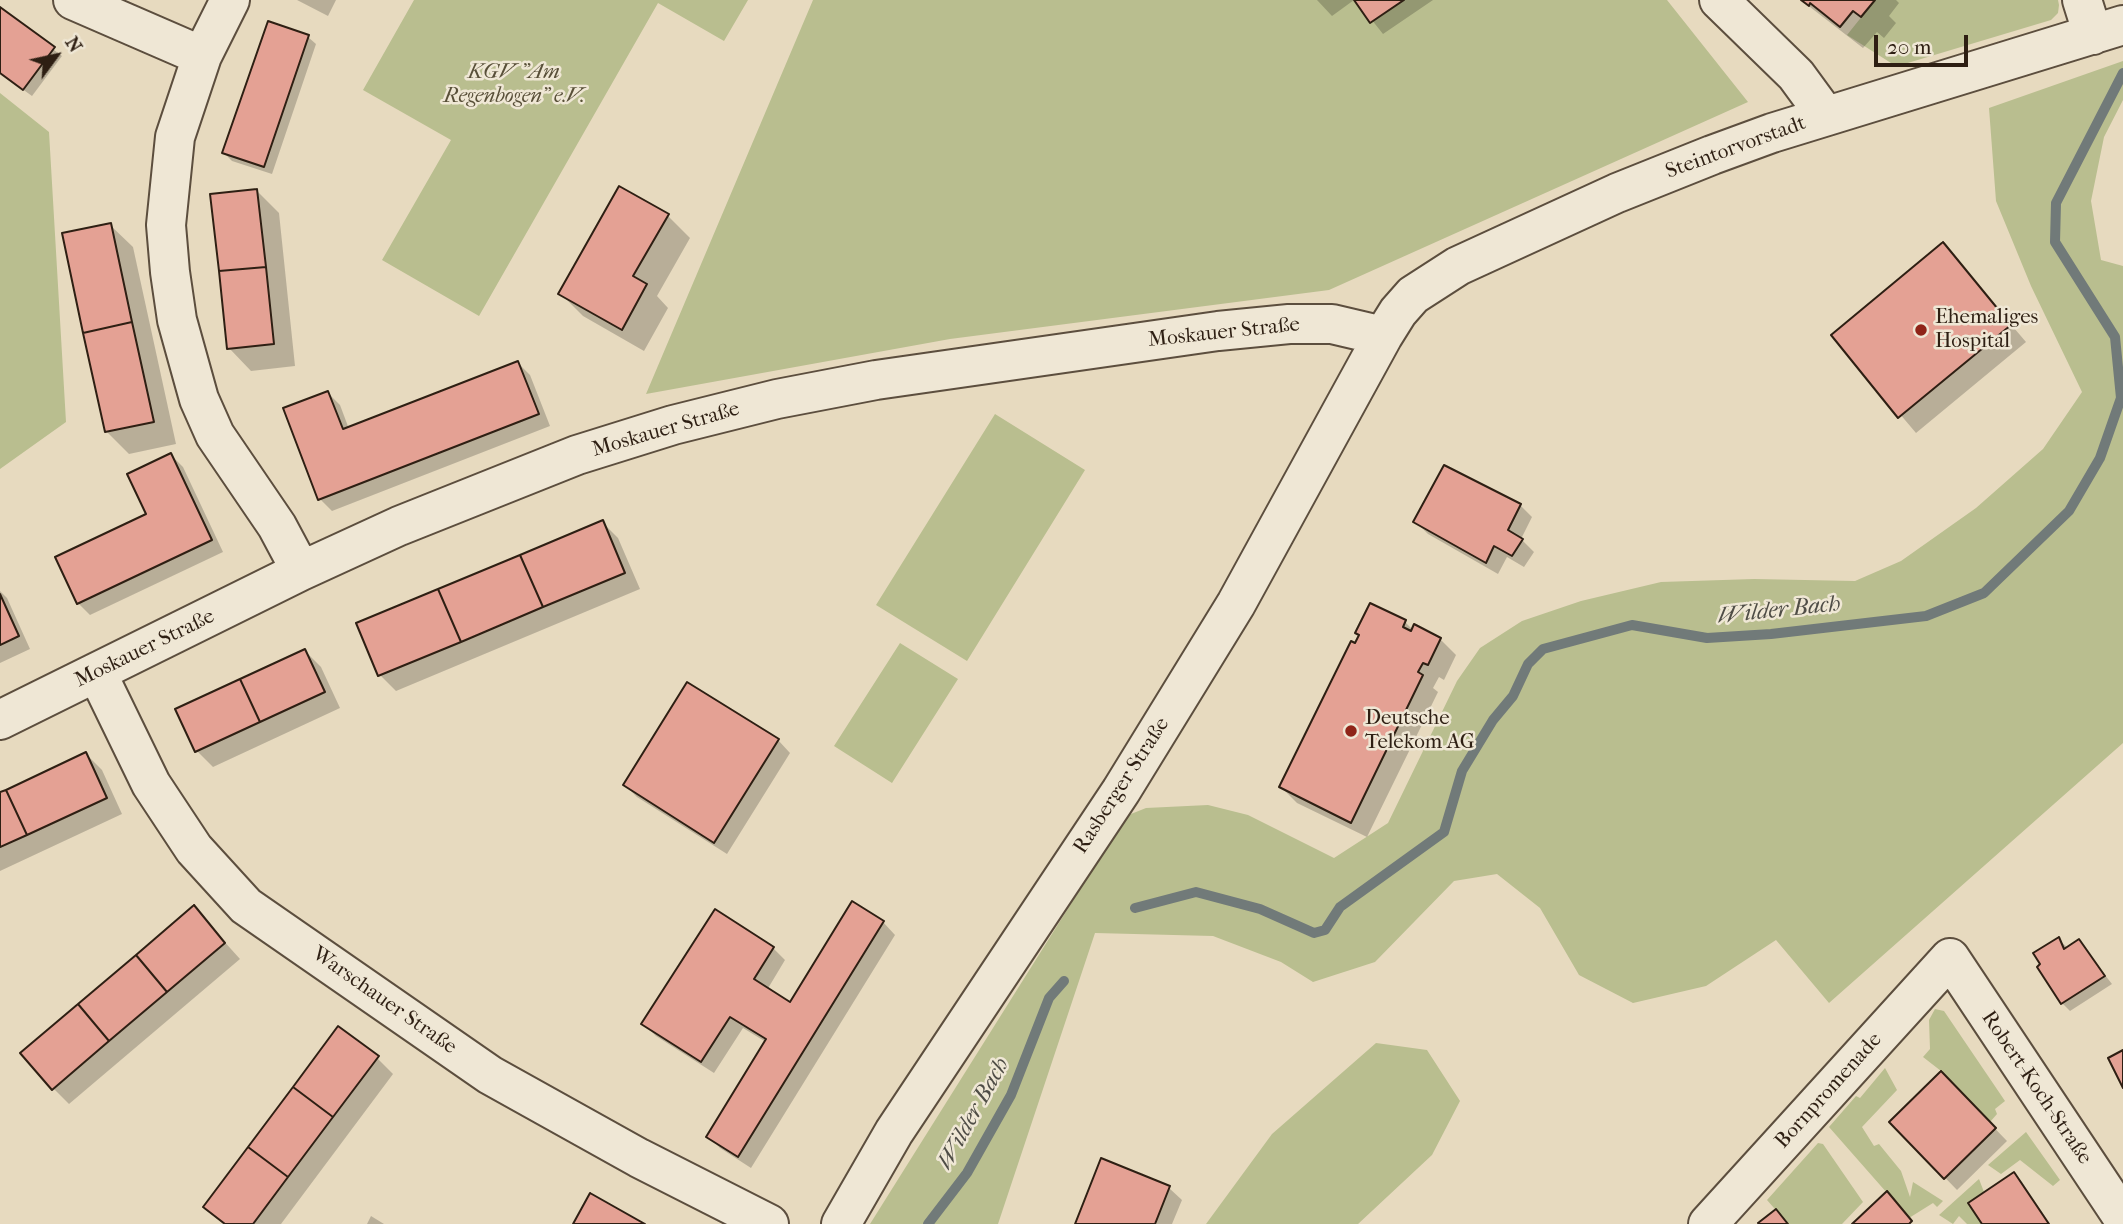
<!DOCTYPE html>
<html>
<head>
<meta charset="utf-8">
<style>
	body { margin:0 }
	#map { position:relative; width:2123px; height:1224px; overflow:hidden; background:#e7dabf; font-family:"IM FELL French Canon",serif }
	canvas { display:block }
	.north { position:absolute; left:21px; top:21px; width:70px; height:70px; -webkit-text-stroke:5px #efe7d5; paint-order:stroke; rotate:57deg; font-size:19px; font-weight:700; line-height:28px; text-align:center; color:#2e1f13 }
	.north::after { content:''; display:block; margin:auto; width:24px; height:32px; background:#2e1f13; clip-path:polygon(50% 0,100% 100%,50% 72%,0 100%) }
	.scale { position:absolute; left:1874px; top:35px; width:94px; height:32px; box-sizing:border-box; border:4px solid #2e1f13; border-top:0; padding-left:9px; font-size:21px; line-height:24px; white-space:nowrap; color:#2e1f13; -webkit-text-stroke:5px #efe7d5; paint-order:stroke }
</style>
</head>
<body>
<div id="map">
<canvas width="2123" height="1224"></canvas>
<div class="north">N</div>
<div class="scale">20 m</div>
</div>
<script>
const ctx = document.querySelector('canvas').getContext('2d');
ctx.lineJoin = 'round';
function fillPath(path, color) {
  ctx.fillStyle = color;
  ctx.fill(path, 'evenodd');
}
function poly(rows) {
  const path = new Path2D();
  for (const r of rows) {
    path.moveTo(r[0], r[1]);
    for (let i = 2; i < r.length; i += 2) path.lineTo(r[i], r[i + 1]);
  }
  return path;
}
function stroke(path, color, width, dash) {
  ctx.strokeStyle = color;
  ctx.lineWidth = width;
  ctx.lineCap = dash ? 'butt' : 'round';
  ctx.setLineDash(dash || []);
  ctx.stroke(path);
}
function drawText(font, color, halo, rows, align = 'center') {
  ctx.font = font + ' "IM FELL French Canon",serif';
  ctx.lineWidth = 5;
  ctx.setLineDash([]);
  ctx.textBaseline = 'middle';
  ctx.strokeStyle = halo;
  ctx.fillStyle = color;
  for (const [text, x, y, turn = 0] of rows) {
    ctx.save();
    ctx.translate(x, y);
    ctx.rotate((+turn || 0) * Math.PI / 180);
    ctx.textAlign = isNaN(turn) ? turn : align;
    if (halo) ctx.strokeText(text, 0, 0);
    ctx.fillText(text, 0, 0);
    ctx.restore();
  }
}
const green = poly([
	[414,0,748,0,724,41,658,3,479,316,382,260,451,140,363,90],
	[813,0,1667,0,1748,102,1329,290,950,339,646,394],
	[1875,0,2058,0,2059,5,2058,13,2051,20,1901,65,1891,63,1847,35],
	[2123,61,2123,100,2104,137,2091,201,2101,260,2123,266,2123,743,1829,1003,1776,940,1706,986,1633,1003,1579,975,1540,908,1497,874,1454,881,1375,962,1313,982,1281,962,1213,936,1095,933,998,1224,870,1224,1126,816,1146,808,1208,805,1248,815,1334,858,1388,823,1457,681,1480,648,1522,621,1581,601,1661,582,1754,579,1855,581,1901,561,1976,508,2043,449,2082,392,2031,286,1996,201,1989,108],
	[0,93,49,132,66,422,0,469],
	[995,414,1085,470,967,661,876,605],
	[900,643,958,679,892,783,834,746],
	[1935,1009,1944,1011,2005,1101,1995,1109,1997,1114,1990,1122,1941,1071,1923,1057,1930,1049,1929,1020],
	[1376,1043,1427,1050,1460,1101,1432,1155,1358,1224,1206,1224,1272,1134],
	[1885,1068,1897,1090,1862,1127,1874,1146,1879,1144,1901,1171,1910,1197,1913,1182,1943,1201,1937,1207,1933,1203,1909,1218,1829,1127,1856,1096,1860,1098],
	[2026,1132,2060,1180,2053,1186,2020,1160,2001,1174,1988,1165],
	[1818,1143,1823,1144,1863,1202,1842,1224,1788,1224,1767,1200],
	[1979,1179,1984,1192,1982,1224,1967,1224,1959,1216,1953,1224,1939,1215]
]);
const shadow = poly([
	[297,0,336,0,328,16],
	[1317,0,1354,0,1332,16],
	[1356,0,1433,0,1383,34],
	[1801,0,1896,0,1899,3,1889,16,1896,23,1884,38,1877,32,1863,48],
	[0,9,62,56,32,96,0,73],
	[308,37,316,44,272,174,232,161,224,153],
	[257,191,279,213,295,366,251,371,229,348],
	[668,216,690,238,657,296,668,308,644,351,583,316,561,294],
	[110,225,133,247,176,444,129,454,106,431],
	[1943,245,2026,342,1916,433,1833,335],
	[518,363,530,375,550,426,332,511,320,499,328,393,340,405,349,429],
	[171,455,183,467,223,552,90,615,78,603,148,515],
	[1520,505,1532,517,1521,539,1534,552,1524,567,1507,557,1498,574,1428,534,1416,522],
	[602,522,618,538,640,589,396,691,380,675],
	[0,591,7,598,30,649,0,663],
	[1405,622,1413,630,1415,627,1440,639,1456,655,1444,680,1439,677,1433,688,1438,692,1367,837,1297,803,1281,787,1356,645],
	[305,651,321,667,340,708,213,767,197,751],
	[687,684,778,740,790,753,727,854,637,797,625,785],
	[86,754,102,770,122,814,0,871,0,794],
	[853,903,883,922,895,935,751,1168,720,1148,708,1136,766,1042,743,1028,714,1073,656,1036,644,1024,773,948,785,960,767,990,790,1004],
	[194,908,240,959,69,1104,53,1088],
	[2059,940,2068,948,2078,941,2112,984,2070,1011,2062,1003],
	[377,1058,393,1074,281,1224,223,1224,205,1207],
	[1941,1073,2007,1141,1957,1190,1891,1122],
	[1102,1160,1169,1188,1182,1200,1172,1224,1077,1224],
	[2014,1174,2022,1182,2050,1224,1984,1224],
	[371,1216,384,1224,367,1224]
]);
const stream = poly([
	[1135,908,1196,892,1260,909,1314,933,1325,930,1340,907,1444,832,1462,771,1493,720,1513,696,1528,664,1543,649,1632,625,1707,638,1771,634,1926,616,1984,593,2069,511,2100,458,2121,398,2115,337,2055,242,2056,203,2123,73],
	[928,1224,967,1173,1011,1095,1049,998,1064,981]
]);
const building = poly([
	[1354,0,1404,0,1370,23,1354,0],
	[1801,0,1875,0,1861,17,1853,11,1840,27,1810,3,1809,6,1801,0],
	[0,7,55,47,23,90,0,73,0,7],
	[268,21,309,35,264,167,222,153,268,21],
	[619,186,669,214,633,276,647,284,622,330,558,294,619,186],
	[257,189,266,267,219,271,210,194,257,189],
	[111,223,132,322,83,333,62,233,111,223],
	[1943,242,2011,325,1898,418,1831,335,1943,242],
	[266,267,274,344,227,349,219,271,266,267],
	[132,322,154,422,105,432,83,333,132,322],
	[518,361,539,414,318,500,283,408,328,391,343,429,518,361],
	[171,453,212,540,77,604,55,557,146,514,127,474,171,453],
	[1444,465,1521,504,1508,530,1523,539,1512,556,1494,546,1486,563,1413,522,1444,465],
	[603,520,625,573,543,607,520,555,603,520],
	[520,555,543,607,461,642,438,589,520,555],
	[438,589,461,642,378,676,356,623,438,589],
	[0,594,19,636,0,645,0,594],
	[1370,603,1406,620,1403,627,1411,631,1414,624,1441,638,1428,665,1423,663,1418,672,1423,675,1351,823,1279,787,1351,641,1355,643,1359,635,1355,633,1370,603],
	[305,649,325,692,260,722,240,679,305,649],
	[240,679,260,722,195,752,175,709,240,679],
	[687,682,779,739,714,843,623,785,687,682],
	[86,752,107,798,27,835,6,790,86,752],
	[6,790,27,835,0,847,0,792,6,790],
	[852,901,884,921,738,1157,706,1137,766,1039,730,1017,701,1062,641,1024,715,909,774,947,754,979,790,1002,852,901],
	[194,905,225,943,167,992,136,955,194,905],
	[2059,937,2064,949,2079,939,2105,976,2061,1004,2037,967,2040,964,2033,953,2059,937],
	[136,955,167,992,109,1041,78,1004,136,955],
	[78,1004,109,1041,52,1090,20,1053,78,1004],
	[338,1026,379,1056,333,1117,293,1087,338,1026],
	[2123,1050,2123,1088,2108,1058,2123,1050],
	[1941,1071,1996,1128,1944,1179,1889,1122,1941,1071],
	[293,1087,333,1117,288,1177,248,1147,293,1087],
	[248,1147,288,1177,253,1224,225,1224,203,1207,248,1147],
	[1101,1158,1170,1186,1155,1224,1075,1224,1101,1158],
	[2014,1172,2049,1224,1982,1224,1968,1203,2014,1172],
	[1887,1191,1912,1221,1909,1224,1852,1224,1887,1191],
	[590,1193,645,1224,573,1224,590,1193],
	[1776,1209,1788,1224,1759,1224,1758,1223,1776,1209]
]);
const minor = poly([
	[73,0,202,56],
	[230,0,202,56,175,137,166,225,170,272,177,320,199,399,215,435,277,526,301,571],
	[1719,0,1796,75,1826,116],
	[2082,0,2093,35],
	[97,673,151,784,194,849,246,906,490,1075,639,1158,769,1224],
	[0,720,301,571,399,526,577,455,673,425,777,399,876,380,1218,331,1289,324,1332,324,1383,336],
	[841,1224,894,1132,1121,791,1236,604,1383,336,1398,312,1413,295,1458,266,1617,193,1712,155,1772,133,2123,25],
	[1708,1224,1950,958,2123,1218]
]);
const markers = [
	[1921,330,7,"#8f2418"],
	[1351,731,7,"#8f2418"]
];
const parkNames = [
	["KGV \"Am",514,73],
	["Regenbogen\" e.V.",514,97]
];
const streetNames = [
	["Steintorvorstadt",1736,148,-20],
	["Moskauer Straße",1224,333,-6],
	["Moskauer Straße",666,430,-16],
	["Moskauer Straße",145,649,-26],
	["Rasberger Straße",1122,786,-57],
	["Warschauer Straße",384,1001,35],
	["Robert-Koch-Straße",2036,1088,56],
	["Bornpromenade",1829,1091,-48]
];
const poiNames = [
	["Ehemaliges",1935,318],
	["Hospital",1935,342],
	["Deutsche",1365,719],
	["Telekom AG",1365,743]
];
const waterNames = [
	["Wilder Bach",1779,611,-6],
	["Wilder Bach",974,1114,-61]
];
fillPath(green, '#b9be8f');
fillPath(shadow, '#0003');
stroke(stream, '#717a79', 10);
fillPath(building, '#e4a194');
stroke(building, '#2e1f13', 2);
stroke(minor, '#5c4e3e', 42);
stroke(minor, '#efe7d5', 38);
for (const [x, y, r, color] of markers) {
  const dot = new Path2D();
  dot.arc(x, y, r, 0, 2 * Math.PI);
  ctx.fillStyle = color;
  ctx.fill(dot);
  stroke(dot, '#efe7d5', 2.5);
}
drawText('italic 21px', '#584f38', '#efe7d5', parkNames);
drawText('21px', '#2e1f13', '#efe7d5', streetNames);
drawText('21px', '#2e1f13', '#efe7d5', poiNames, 'left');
drawText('italic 23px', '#4f4d46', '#efe7d5', waterNames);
</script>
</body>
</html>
